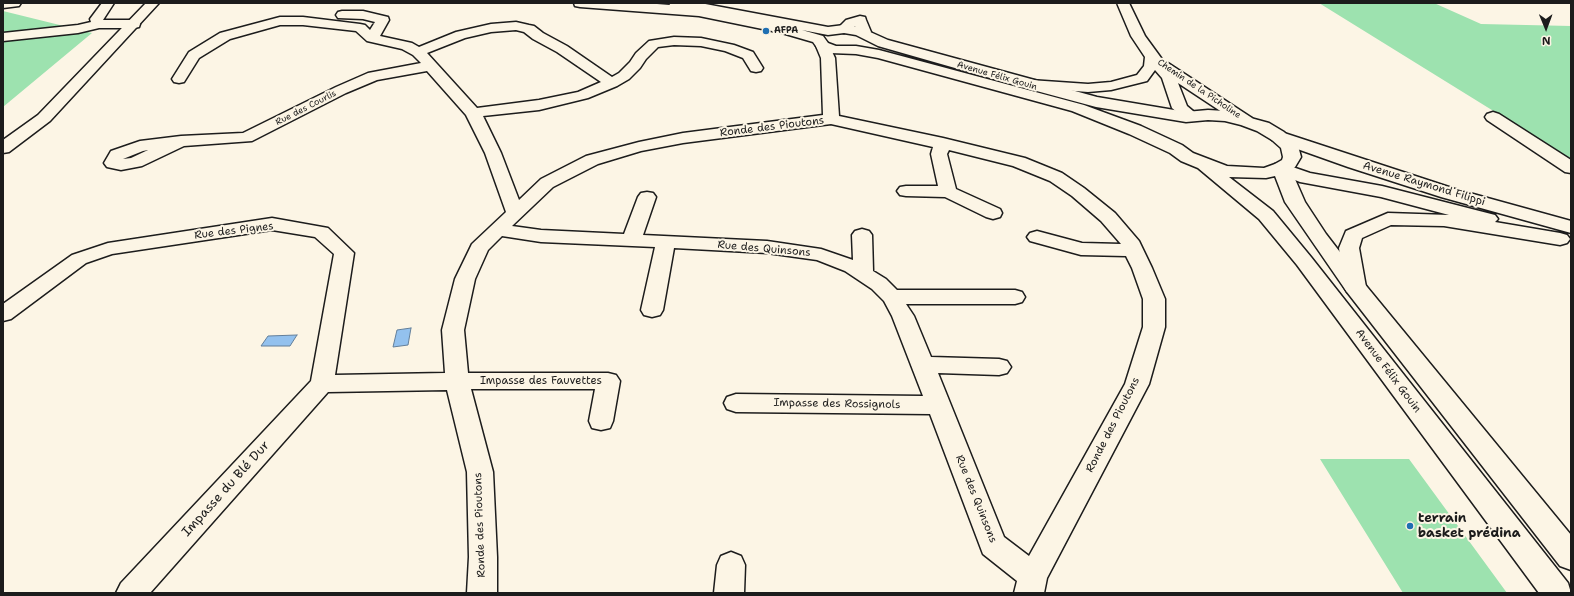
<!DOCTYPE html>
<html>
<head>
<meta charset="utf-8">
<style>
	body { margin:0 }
	#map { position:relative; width:1574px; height:596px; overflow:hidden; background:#fcf5e5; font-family:"Shantell Sans",sans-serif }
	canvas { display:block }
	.frame { position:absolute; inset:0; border:4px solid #1c1c1c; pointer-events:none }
	.north { position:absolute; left:1526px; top:8px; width:40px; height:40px; -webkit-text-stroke:3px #fcf5e5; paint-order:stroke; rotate:179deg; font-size:11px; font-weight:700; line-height:16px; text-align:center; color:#1c1c1c }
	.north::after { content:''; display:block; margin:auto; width:14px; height:18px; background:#1c1c1c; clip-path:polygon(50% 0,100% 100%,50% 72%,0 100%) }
</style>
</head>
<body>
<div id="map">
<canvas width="1574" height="596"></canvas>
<div class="frame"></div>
<div class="north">N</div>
</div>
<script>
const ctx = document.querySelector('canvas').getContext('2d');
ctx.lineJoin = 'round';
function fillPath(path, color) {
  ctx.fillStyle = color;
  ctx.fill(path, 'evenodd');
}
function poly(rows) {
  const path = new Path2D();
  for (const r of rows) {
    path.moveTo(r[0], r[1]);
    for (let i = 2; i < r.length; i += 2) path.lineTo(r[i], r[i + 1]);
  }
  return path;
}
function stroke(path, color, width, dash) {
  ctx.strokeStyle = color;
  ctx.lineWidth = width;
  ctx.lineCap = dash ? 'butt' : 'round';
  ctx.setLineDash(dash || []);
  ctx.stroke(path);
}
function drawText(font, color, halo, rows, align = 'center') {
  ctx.font = font + ' "Shantell Sans",sans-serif';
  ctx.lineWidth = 4;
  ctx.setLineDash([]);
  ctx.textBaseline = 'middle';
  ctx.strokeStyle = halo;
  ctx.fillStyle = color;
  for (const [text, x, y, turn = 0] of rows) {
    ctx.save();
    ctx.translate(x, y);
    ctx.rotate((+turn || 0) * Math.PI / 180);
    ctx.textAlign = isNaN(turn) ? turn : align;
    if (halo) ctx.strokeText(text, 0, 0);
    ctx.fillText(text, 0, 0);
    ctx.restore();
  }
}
const green = poly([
	[1319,3,1434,3,1481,24,1571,26,1571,159],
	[3,11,92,33,3,107],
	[1320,459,1409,459,1507,593,1403,593]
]);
const water = poly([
	[411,328,408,345,393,347,397,330,411,328],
	[297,335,290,346,261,346,268,336,297,335]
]);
const street = poly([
	[3,3,21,3,19,6,3,8,3,3],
	[102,3,114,3,103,20,134,20,139,21,140,24,139,27,134,28,99,28,78,33,3,41,3,33,78,25,91,22,90,19,102,3],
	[1117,3,1129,3,1145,36,1164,62,1168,63,1252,118,1254,121,1252,124,1246,126,1240,124,1178,83,1187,106,1199,116,1197,119,1191,121,1185,119,1172,108,1162,78,1155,70,1147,81,1111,90,1088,92,1025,87,1023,84,1025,81,1030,80,1088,84,1111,82,1137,75,1144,66,1145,57,1131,36,1117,3],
	[342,11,363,11,388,17,389,20,380,36,412,43,419,47,456,32,491,24,516,22,529,25,534,26,543,33,567,46,612,77,619,73,630,62,636,53,649,41,674,37,701,38,734,45,753,52,763,68,761,71,756,72,751,71,743,58,725,51,701,46,674,45,658,47,646,59,640,68,629,79,617,86,588,98,539,110,483,116,501,153,519,200,541,179,586,156,639,142,683,133,823,115,821,58,816,46,818,43,823,42,828,43,835,58,839,116,943,138,1025,158,1062,173,1084,188,1115,213,1139,241,1152,268,1165,299,1165,327,1149,384,1047,578,1044,593,1014,593,1017,581,983,554,930,414,736,412,727,409,724,403,727,397,736,394,923,396,892,316,884,301,872,289,845,271,817,260,767,253,674,248,663,310,660,315,652,317,644,315,641,310,655,247,541,242,502,236,488,250,475,279,464,330,468,373,608,373,616,375,620,381,613,421,610,428,601,430,592,428,589,421,595,389,471,389,493,472,497,557,497,593,467,593,469,557,467,472,447,390,328,392,150,593,116,593,121,583,311,381,334,254,315,237,272,230,112,254,86,263,11,319,3,321,3,304,72,255,108,243,272,218,328,228,354,253,335,375,445,373,442,330,455,279,472,244,506,212,485,153,466,115,427,71,377,80,346,93,252,141,184,146,142,166,121,170,107,167,104,163,111,151,140,141,181,136,243,133,336,87,368,73,421,63,413,55,402,49,367,41,356,31,303,25,280,25,230,39,199,58,184,82,179,83,174,82,172,79,189,52,220,33,280,17,303,17,360,24,365,25,370,30,375,22,363,19,338,18,336,15,338,12,342,11],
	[516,30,524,32,533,39,557,52,601,82,578,92,539,100,477,108,427,53,465,38,491,32,516,30],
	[831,124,933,147,931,154,938,186,906,186,900,187,897,191,900,195,906,196,945,197,986,217,993,219,1000,217,1002,213,1000,209,956,189,947,154,949,150,1013,166,1050,181,1072,196,1101,221,1121,244,1082,243,1037,231,1030,233,1027,237,1030,241,1081,255,1126,256,1132,268,1143,299,1143,327,1125,384,1029,556,1004,537,938,373,999,375,1007,373,1011,367,1007,361,999,359,931,357,914,316,906,304,1015,304,1022,302,1025,297,1022,292,1015,290,897,290,886,279,873,271,872,235,869,231,862,229,855,231,852,235,853,260,821,249,767,241,643,235,656,197,653,193,647,192,641,193,638,197,624,234,541,230,512,226,553,187,598,164,641,151,683,143,831,124],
	[148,150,131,158,123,159,143,151,148,150],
	[860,16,865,17,866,20,871,32,869,35,859,35,855,26,849,32,844,33,839,32,837,29,846,20,860,16],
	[1493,112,1499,114,1571,160,1571,173,1565,172,1487,120,1485,117,1487,114,1493,112],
	[731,552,741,556,745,565,744,593,714,593,717,565,721,556,731,552]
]);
const secondary = poly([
	[146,3,159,3,50,121,9,152,3,153,3,140,38,115,146,3],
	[1278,131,1455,189,1571,221,1571,233,1441,197,1348,167,1272,140,1269,136,1272,132,1278,131],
	[1281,163,1310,173,1382,186,1495,215,1498,219,1495,222,1560,233,1567,235,1570,239,1567,243,1560,245,1444,226,1391,225,1362,238,1359,248,1366,287,1363,292,1355,294,1347,292,1344,287,1339,248,1346,231,1388,213,1449,215,1381,197,1300,182,1275,172,1272,168,1275,164,1281,163]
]);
const primary = poly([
	[574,3,644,3,670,5,669,3,700,3,828,27,844,25,859,27,888,40,1097,97,1186,112,1208,110,1225,111,1269,123,1284,132,1298,146,1301,157,1295,167,1291,170,1305,202,1326,234,1363,282,1571,535,1571,570,1560,566,1347,292,1285,202,1275,176,1266,178,1229,177,1273,211,1311,257,1568,583,1571,593,1539,593,1297,265,1259,219,1198,168,1181,161,1170,153,1129,134,1072,111,878,58,856,54,830,53,818,49,813,42,782,33,699,16,580,7,575,6,574,3],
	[802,30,828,35,844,33,856,35,878,46,1018,86,1096,107,1186,122,1208,120,1225,121,1241,125,1257,131,1272,140,1281,148,1283,157,1282,160,1275,164,1264,168,1227,166,1193,153,1182,145,1141,126,1084,105,879,50,856,46,836,46,828,43,823,36,802,30]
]);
const markers = [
	[766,31,4,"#1f6fb2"],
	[1410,526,4,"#1f6fb2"]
];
const farPoinames = [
	["AFPA",774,31]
];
const farStreetnames = [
	["Avenue Félix Gouin",997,76,16],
	["Chemin de la Picholine",1199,89,34],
	["Rue des Courlis",306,108,-27]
];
const streetNames = [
	["Ronde des Pioutons",772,127,-7],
	["Avenue Raymond Filippi",1424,184,17],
	["Rue des Pignes",234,231,-7],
	["Rue des Quinsons",764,249,5],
	["Avenue Félix Gouin",1388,371,53],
	["Impasse des Fauvettes",541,381],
	["Impasse des Rossignols",837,404,1],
	["Ronde des Pioutons",1113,425,-63],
	["Rue des Quinsons",976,499,68],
	["Ronde des Pioutons",480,525,-92]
];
const nearStreetnames = [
	["Impasse du Blé Dur",226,489,-48]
];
const nearPoinames = [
	["terrain",1418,519],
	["basket prédina",1418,534]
];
fillPath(green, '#9de2af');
fillPath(water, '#93c1ee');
stroke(water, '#637f9a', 1);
stroke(street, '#1c1c1c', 3);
stroke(secondary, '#1c1c1c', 3);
stroke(primary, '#1c1c1c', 3);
fillPath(street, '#fcf5e5');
fillPath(secondary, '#fcf5e5');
fillPath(primary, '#fcf5e5');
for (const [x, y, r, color] of markers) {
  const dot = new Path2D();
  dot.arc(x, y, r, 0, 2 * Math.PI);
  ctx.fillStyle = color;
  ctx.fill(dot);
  stroke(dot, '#fcf5e5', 1.5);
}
drawText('bold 9px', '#1c1c1c', '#fcf5e5', farPoinames, 'left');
drawText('9px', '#1c1c1c', '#fcf5e5', farStreetnames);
drawText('11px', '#1c1c1c', '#fcf5e5', streetNames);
drawText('13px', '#1c1c1c', '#fcf5e5', nearStreetnames);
drawText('bold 13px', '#1c1c1c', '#fcf5e5', nearPoinames, 'left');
</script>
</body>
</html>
